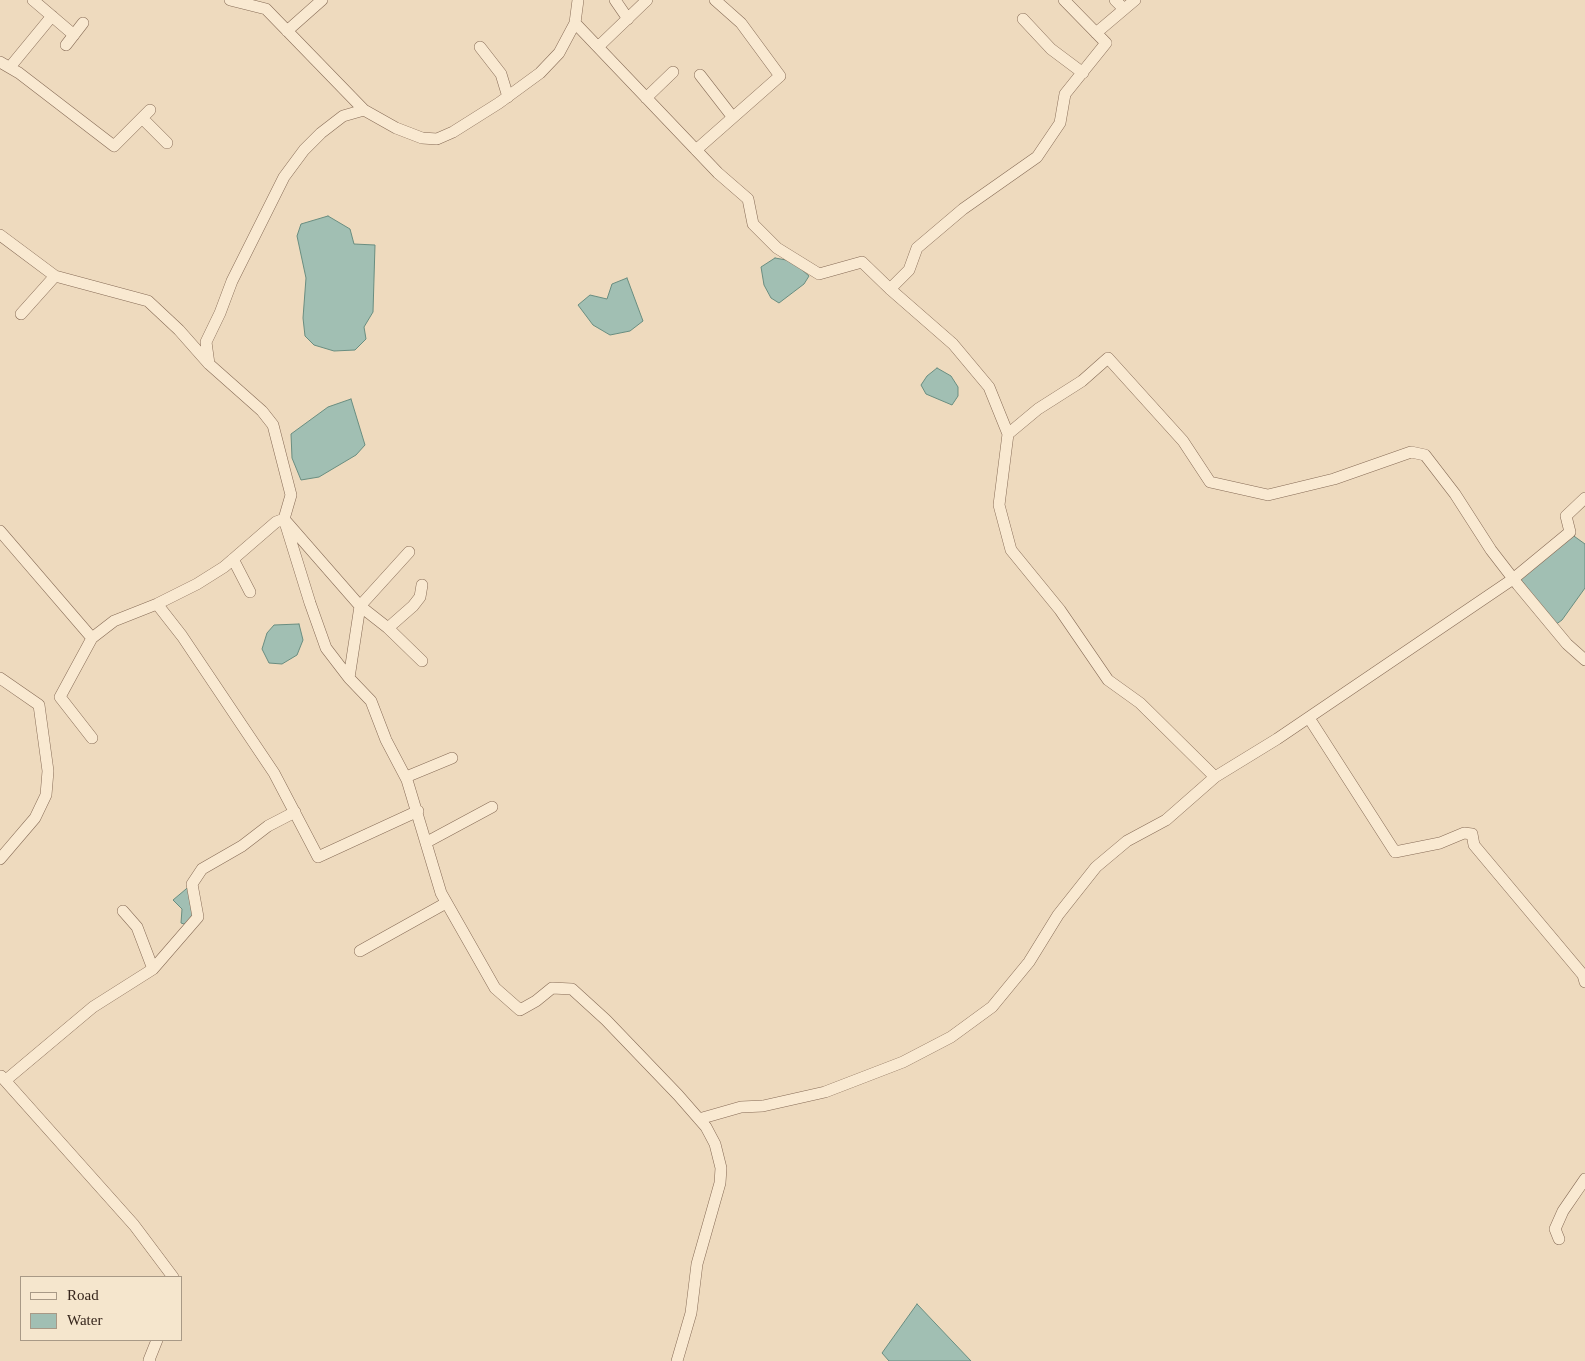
<!DOCTYPE html>
<html>
<head>
<meta charset="utf-8">
<style>
	body { margin:0 }
	#map { position:relative; width:1585px; height:1361px; overflow:hidden; background:#eedabe; font-family:"Times New Roman",serif }
	canvas { display:block }
	.legend { position:absolute; left:20px; top:1276px; width:162px; height:65px; box-sizing:border-box; background:#f5e6cd; border:1px solid #a89986; margin:0; padding:6px 9px; list-style:none; font-size:15px; color:#35251b }
	.legend li { display:flex; align-items:center; gap:10px; height:25px }
	.legend b { width:25px; border:1px solid #a89986 }
</style>
</head>
<body>
<div id="map">
<canvas width="1585" height="1361"></canvas>
<ul class="legend">
<li><b style="height:6px;background:#f9e9d1"></b>Road</li>
<li><b style="height:14px;background:#a1bfb3"></b>Water</li>
</ul>
</div>
<script>
const ctx = document.querySelector('canvas').getContext('2d');
ctx.lineJoin = 'round';
function fillPath(path, color) {
  ctx.fillStyle = color;
  ctx.fill(path, 'evenodd');
}
function poly(rows) {
  const path = new Path2D();
  for (const r of rows) {
    path.moveTo(r[0], r[1]);
    for (let i = 2; i < r.length; i += 2) path.lineTo(r[i], r[i + 1]);
  }
  return path;
}
function stroke(path, color, width, dash) {
  ctx.strokeStyle = color;
  ctx.lineWidth = width;
  ctx.lineCap = dash ? 'butt' : 'round';
  ctx.setLineDash(dash || []);
  ctx.stroke(path);
}
const water = poly([
	[328,216,350,229,354,244,375,245,373,312,364,327,366,339,355,350,334,351,314,345,305,336,303,318,306,278,297,236,301,224,328,216],
	[775,258,792,261,809,276,804,284,779,303,771,298,764,285,761,267,775,258],
	[627,278,643,321,630,331,610,335,593,325,578,305,590,295,607,299,612,284,627,278],
	[937,368,951,376,958,387,958,396,952,405,926,394,921,385,927,376,937,368],
	[351,399,365,445,356,455,319,477,301,480,292,458,291,434,328,407,351,399],
	[1571,534,1585,544,1585,588,1562,620,1555,625,1519,577,1571,534],
	[299,624,303,640,297,655,282,664,269,663,262,649,267,633,274,625,299,624],
	[192,884,193,927,181,923,182,909,173,900,192,884],
	[917,1304,971,1361,889,1361,882,1353,917,1304]
]);
const minor = poly([
	[33,0,74,35],
	[230,0,266,9,364,110],
	[615,0,628,19],
	[1064,0,1106,43,1065,94,1060,123,1037,157,963,209,917,248,909,270,890,289,953,344,989,387,1008,434,1038,409,1082,381,1108,358,1183,441,1210,482,1268,495,1334,479,1411,452,1425,455,1455,494,1491,550,1518,585,1567,644,1585,660],
	[1115,0,1124,9],
	[1023,19,1051,49,1083,73],
	[575,23,718,173,748,199,753,224,777,248,819,274,862,262,890,289],
	[287,31,322,0],
	[1096,33,1135,0],
	[66,45,83,23],
	[480,47,501,74,508,97],
	[598,47,647,0],
	[0,62,19,73,114,146,150,110],
	[10,67,52,16],
	[700,75,731,115],
	[646,98,673,72],
	[142,118,167,143],
	[696,150,780,76,741,23,715,0],
	[0,235,55,276,148,301,179,330,209,364],
	[21,314,55,276],
	[0,531,92,638],
	[233,559,250,592],
	[157,604,182,636,274,773,318,857,418,811],
	[388,628,413,606,420,597,422,585],
	[422,661,388,628,360,606,284,519,291,495,273,425,262,411,209,364,206,342,220,313,232,281,284,177,304,150,321,133,343,116,364,110,396,128,422,138,437,139,453,132,499,103,540,73,559,53,575,23,578,0],
	[0,678,39,705,48,771,46,795,35,818,0,859],
	[349,678,360,606,409,552],
	[1309,718,1395,852,1440,843,1464,833,1472,834,1474,845,1583,975,1585,982],
	[92,738,60,697,92,638,114,621,157,604,197,584,224,567,276,522,284,519,310,603,326,648,349,678,371,701,386,740,407,780,441,893,495,988,520,1010,536,1001,552,988,572,989,606,1020,678,1095,706,1127,715,1144,721,1168,720,1183,697,1264,691,1313,677,1361],
	[406,777,452,758],
	[1215,777,1277,739,1513,579,1570,532,1566,516,1585,498],
	[427,842,492,807],
	[123,911,137,927,153,969],
	[360,951,446,903],
	[1,1076,134,1225,173,1277],
	[6,1080,93,1007,153,969,198,917,192,884,202,869,242,846,268,826,295,812],
	[699,1119,741,1107,763,1106,825,1092,903,1062,951,1037,992,1007,1029,962,1058,915,1096,867,1127,841,1166,820,1215,777,1140,703,1108,680,1060,610,1011,550,999,505,1008,434],
	[1559,1239,1555,1229,1563,1211,1585,1179],
	[150,1361,149,1360,157,1340]
]);
fillPath(water, '#a1bfb3');
stroke(water, '#698d80', 1);
stroke(minor, '#866b56', 12);
stroke(minor, '#f9e9d1', 11);
</script>
</body>
</html>
